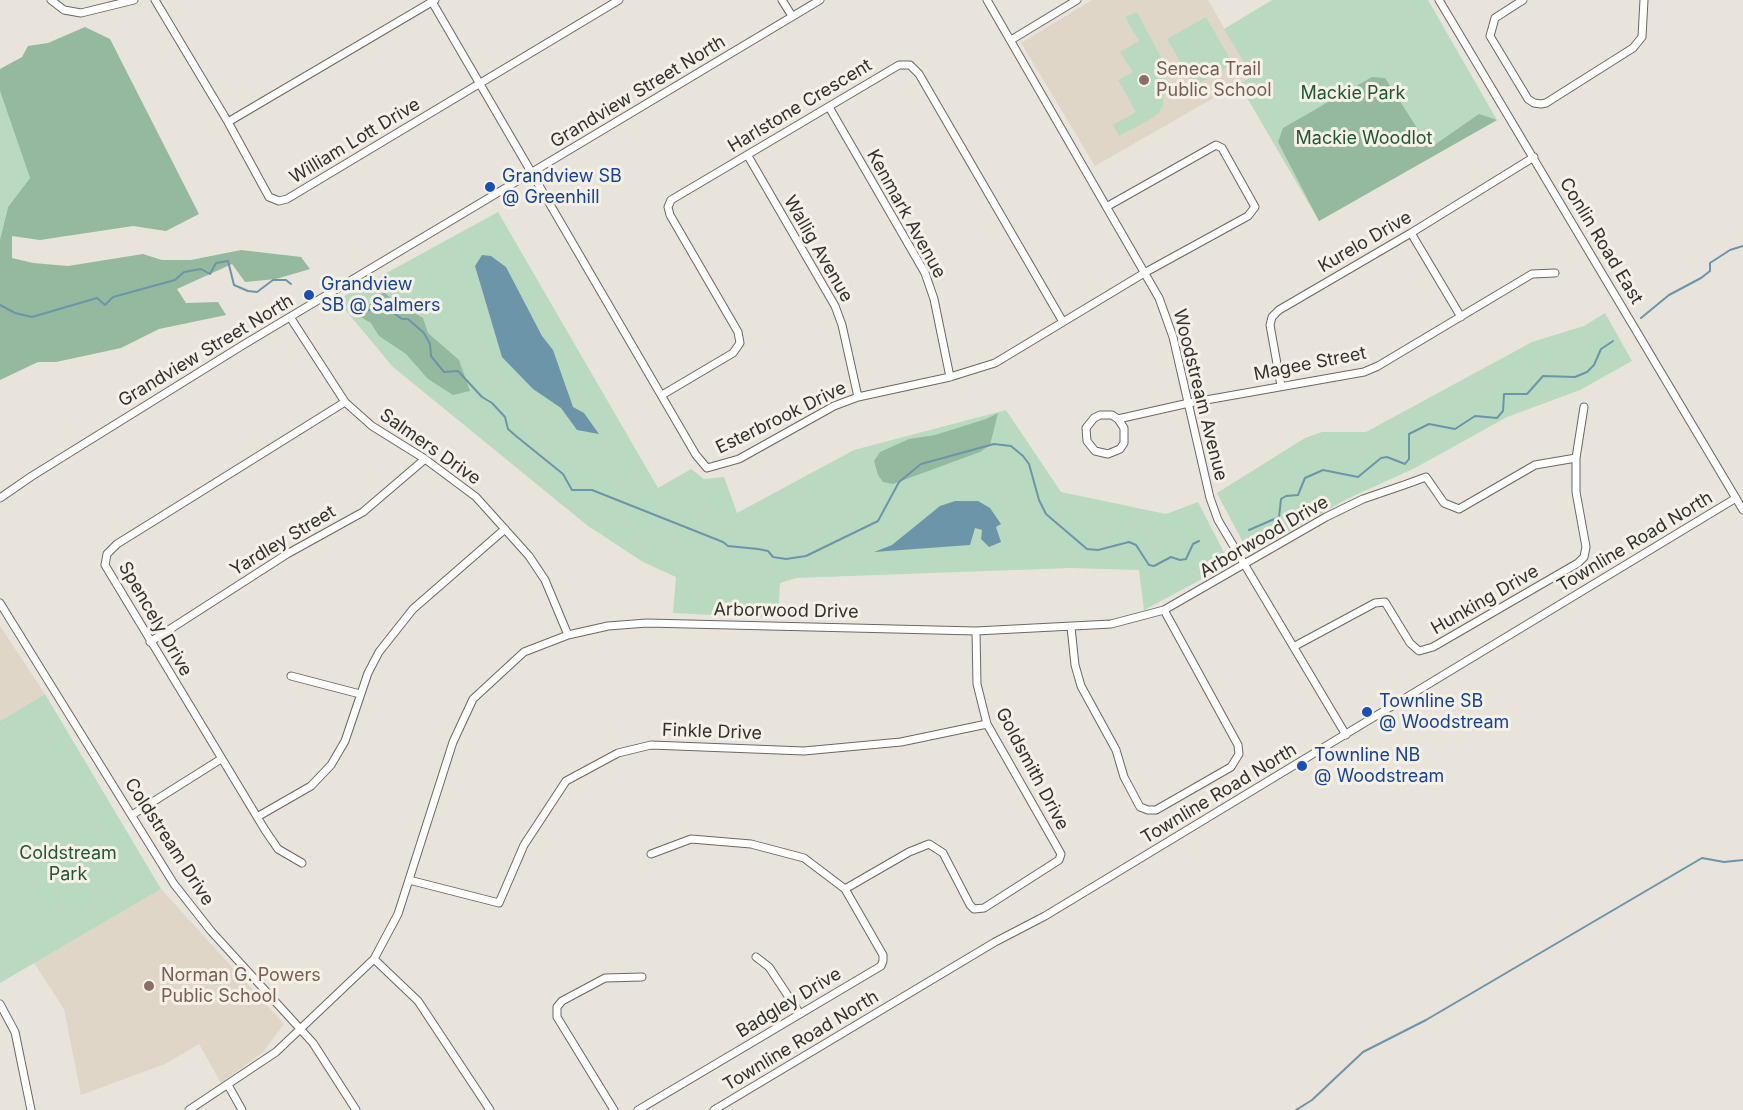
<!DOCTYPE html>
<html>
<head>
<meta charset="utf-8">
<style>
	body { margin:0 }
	canvas { display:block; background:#e8e3db }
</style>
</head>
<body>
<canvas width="1743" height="1110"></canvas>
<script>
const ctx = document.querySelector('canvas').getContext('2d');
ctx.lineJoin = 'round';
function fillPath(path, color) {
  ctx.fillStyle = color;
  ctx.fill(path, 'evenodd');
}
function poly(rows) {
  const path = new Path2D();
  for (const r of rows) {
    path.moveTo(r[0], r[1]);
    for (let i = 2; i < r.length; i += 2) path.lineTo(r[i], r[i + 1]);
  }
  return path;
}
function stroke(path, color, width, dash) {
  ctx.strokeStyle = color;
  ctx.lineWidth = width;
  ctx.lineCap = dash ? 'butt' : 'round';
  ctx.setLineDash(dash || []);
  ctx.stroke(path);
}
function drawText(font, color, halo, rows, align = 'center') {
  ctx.font = font + ' Inter,sans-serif';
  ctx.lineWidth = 6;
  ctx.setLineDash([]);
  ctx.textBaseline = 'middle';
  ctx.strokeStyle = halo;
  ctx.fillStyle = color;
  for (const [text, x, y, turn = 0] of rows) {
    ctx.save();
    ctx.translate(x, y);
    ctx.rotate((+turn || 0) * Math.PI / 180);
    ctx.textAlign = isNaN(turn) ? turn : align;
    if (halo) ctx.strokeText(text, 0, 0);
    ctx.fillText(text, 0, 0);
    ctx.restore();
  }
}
const built = poly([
	[1092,0,1208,0,1252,76,1095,166,1021,43],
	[0,626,45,694,0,721],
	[161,889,284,1024,263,1052,221,1083,199,1044,165,1064,81,1095,64,1009,34,963]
]);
const green = poly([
	[1272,0,1428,0,1497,120,1319,221,1239,84,1252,76,1224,29],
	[1137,12,1165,65,1163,105,1159,113,1149,120,1119,136,1113,125,1136,112,1118,80,1133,72,1120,52,1139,41,1125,17],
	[1206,17,1233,64,1194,86,1167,39],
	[0,91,30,178,8,207,0,240],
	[498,212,658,488,691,469,704,479,724,477,737,513,854,450,1006,410,1061,492,1166,514,1198,502,1230,564,1144,610,1139,570,1070,568,796,578,780,583,778,618,673,613,676,577,643,562,588,526,393,367,337,300],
	[1605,313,1632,361,1580,390,1507,417,1415,468,1347,499,1249,554,1217,493,1305,438,1322,432,1366,432,1532,342,1584,326],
	[45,694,161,889,0,983,0,721]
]);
const forest = poly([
	[85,27,110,39,199,214,166,231,133,226,40,240,12,236,12,258,33,263,68,266,143,254,162,260,191,260,241,250,301,257,310,269,276,279,245,282,232,264,177,289,186,303,218,302,226,315,159,329,121,348,56,362,38,362,0,380,0,240,8,207,30,178,0,91,0,69,22,57,28,46,48,43],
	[1372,77,1385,78,1430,148,1479,114,1497,120,1319,221,1278,142,1283,128],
	[384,292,395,302,423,318,428,333,459,360,470,391,453,395,428,379,406,354,379,336,371,323,357,315],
	[998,413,990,445,980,452,893,484,883,482,878,475,874,461,880,452,909,439,935,435,986,419]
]);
const water = poly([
	[482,255,491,256,506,267,542,336,553,350,573,407,584,413,599,434,577,430,561,408,533,389,502,357,475,266],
	[955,501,978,501,990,508,1001,524,996,527,1001,542,989,547,981,539,982,530,975,528,970,545,874,552,892,545,940,506]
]);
const stream = poly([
	[0,305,15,313,32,317,97,298,105,305,113,297,175,280,184,272,201,269,210,274,216,263,228,261,234,285,248,291,257,292,273,280,286,280,291,284],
	[350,310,366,311,384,306,402,319,408,319,424,333,430,344,431,356,444,372,458,371,482,397,492,403,505,417,508,429,516,436,563,474,572,490,592,490,723,542,728,546,758,549,768,551,773,557,786,559,806,556,878,521,899,482,921,464,994,444,1011,446,1023,456,1029,464,1039,500,1046,514,1087,549,1098,550,1129,542,1136,545,1149,565,1154,566,1171,557,1180,560,1186,559,1193,544,1199,541],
	[1641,318,1669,295,1701,278,1710,271,1710,263,1730,250,1743,246],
	[1249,530,1279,517,1281,499,1286,496,1298,495,1305,478,1323,470,1358,477,1381,458,1387,457,1405,464,1409,459,1409,434,1429,424,1455,429,1475,416,1497,418,1503,411,1504,394,1527,394,1543,376,1575,377,1587,372,1594,365,1601,349,1613,341],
	[1296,1110,1312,1100,1363,1052,1426,1020,1702,858,1724,862,1743,860]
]);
const minor = poly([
	[51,0,64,10,81,13,134,0],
	[155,0,228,122,269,197,279,201,287,199,619,0],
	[431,0,696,455,707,468,739,459,834,406,858,397,950,377,995,363,1146,272,1248,216,1255,207,1222,148,1216,145,1108,206],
	[782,0,792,16],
	[987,0,1159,298,1173,337,1210,498,1218,520,1346,735],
	[1439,0,1743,510],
	[1523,0,1495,18,1490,36,1528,99,1534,103,1541,104,1546,103,1633,48,1642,37,1644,0],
	[1011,40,1077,0],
	[829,107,925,273,934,299,950,377],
	[228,122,435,0],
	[748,156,835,306,842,325,858,397],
	[1411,233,1461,317],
	[290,317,345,402,372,426,425,459,476,497,529,556,545,580,568,635],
	[1281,386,1270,325,1272,317,1279,310,1411,233,1534,157],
	[662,395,733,353,740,343,738,332,670,215,668,207,671,200,899,65,910,65,919,74,1063,322],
	[1118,419,1124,428,1124,443,1120,449,1108,454,1095,451,1087,441,1086,428,1094,418,1100,415,1112,415,1118,419,1189,403,1364,372,1378,366,1532,274,1555,273],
	[0,498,32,476,243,345,820,0],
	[0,603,174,884,211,931,313,1043,356,1110],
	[1071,627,1075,665,1081,686,1116,750,1124,777,1140,807,1148,810,1156,810,1231,767,1239,754,1238,745,1164,610],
	[150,642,287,554,363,512,425,459],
	[1295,646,1375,603,1385,602,1410,643,1419,651,1433,647,1578,563,1584,557,1586,547,1576,492,1576,458,1584,407],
	[291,676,360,694],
	[132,815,221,759],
	[257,817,311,786,331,765,345,741,368,673,379,652,413,609,505,529],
	[302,863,278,849,265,830,105,565,107,554,117,544,345,402],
	[409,880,499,903,524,845,566,781,618,753,651,745,804,751,901,742,987,724],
	[845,889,909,852,929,844,943,853,970,905,974,909,984,908,1059,860,1061,854,987,724,977,684,976,631],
	[756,957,769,967,800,1014],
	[374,959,418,1001,490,1110],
	[0,1004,15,1032,31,1110],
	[228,1085,242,1110],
	[189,1110,276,1052,374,959,398,914,453,742,473,699,524,652,568,635,608,626,647,623,976,631,1111,624,1164,610,1326,517,1363,499,1404,485,1426,477,1444,503,1459,509,1535,465,1576,458],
	[614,1110,557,1017,557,1007,562,1001,605,978,642,977],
	[638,1110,881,966,883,961,883,955,845,889,804,858,751,844,691,839,651,854],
	[714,1110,995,942,1045,916,1736,498]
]);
const markers = [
	[1144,80,6,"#8d6e63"],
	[490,187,6,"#1a4fb4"],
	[309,295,6,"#1a4fb4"],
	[1367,712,6,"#1a4fb4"],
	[1302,766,6,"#1a4fb4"],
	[149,986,6,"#8d6e63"]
];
const educationNames = [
	["Seneca Trail",1156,70],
	["Public School",1156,91],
	["Norman G. Powers",161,976],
	["Public School",161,997]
];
const streetNames = [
	["Grandview Street North",638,92,-31],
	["Harlstone Crescent",800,106,-31],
	["William Lott Drive",355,141,-31],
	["Kenmark Avenue",906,214,61],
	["Conlin Road East",1601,241,59],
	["Kurelo Drive",1365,242,-30],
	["Wallig Avenue",818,249,60],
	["Grandview Street North",206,351,-31],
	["Magee Street",1310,364,-11],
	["Woodstream Avenue",1200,395,76],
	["Esterbrook Drive",781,418,-26],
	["Salmers Drive",430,447,35],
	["Arborwood Drive",1264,537,-30],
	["Yardley Street",283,541,-31],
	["Townline Road North",1635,542,-31],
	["Hunking Drive",1485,600,-30],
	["Arborwood Drive",786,611,1],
	["Spencely Drive",155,619,60],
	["Finkle Drive",712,732,2],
	["Goldsmith Drive",1032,769,62],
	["Townline Road North",1219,794,-31],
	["Coldstream Drive",169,842,57],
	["Badgley Drive",789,1003,-31],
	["Townline Road North",801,1041,-31]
];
const parkNames = [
	["Mackie Park",1353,94],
	["Mackie Woodlot",1364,139],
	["Coldstream",68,854],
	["Park",68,875]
];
const transitNames = [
	["Grandview SB",502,177],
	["@ Greenhill",502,198],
	["Grandview",321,285],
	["SB @ Salmers",321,306],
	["Townline SB",1379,702],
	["@ Woodstream",1379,723],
	["Townline NB",1314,756],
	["@ Woodstream",1314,777]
];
fillPath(built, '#dfd6c8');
fillPath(green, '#b9dac0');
fillPath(forest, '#95b99e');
fillPath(water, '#6c95a9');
stroke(stream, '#6c95a9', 2);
stroke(minor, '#6c6861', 9);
stroke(minor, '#fff', 7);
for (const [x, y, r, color] of markers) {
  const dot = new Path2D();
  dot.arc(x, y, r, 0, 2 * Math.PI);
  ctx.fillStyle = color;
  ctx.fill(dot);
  stroke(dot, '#f5f0e8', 2);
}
drawText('18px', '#785e54', '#f5f0e8', educationNames, 'left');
drawText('18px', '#33312e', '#f5f0e8', streetNames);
drawText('18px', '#215833', '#f5f0e8', parkNames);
drawText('18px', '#164399', '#f5f0e8', transitNames, 'left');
</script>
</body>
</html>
